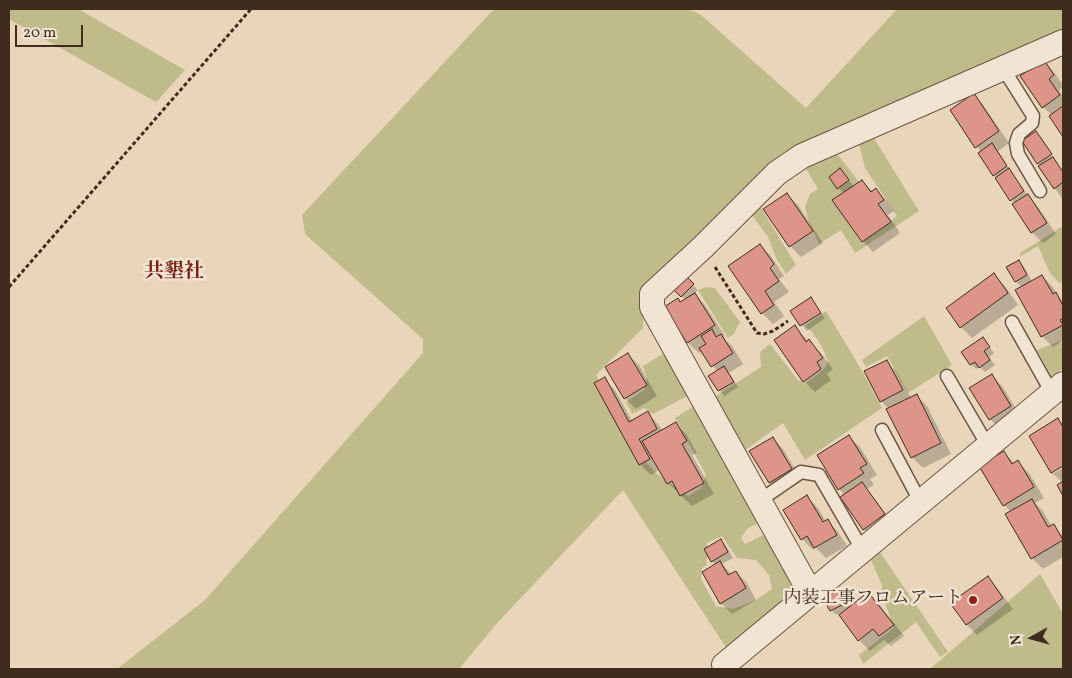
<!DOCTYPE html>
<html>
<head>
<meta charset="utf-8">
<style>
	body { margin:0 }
	#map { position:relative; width:1072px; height:678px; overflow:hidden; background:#e9d6ba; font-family:Vollkorn,serif }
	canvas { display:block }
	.frame { position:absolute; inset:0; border:10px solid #402c1d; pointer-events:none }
	.north { position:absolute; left:1007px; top:613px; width:50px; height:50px; -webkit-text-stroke:4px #f1e4d2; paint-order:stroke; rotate:263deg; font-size:14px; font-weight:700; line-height:20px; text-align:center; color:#402c1d }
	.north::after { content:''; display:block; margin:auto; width:18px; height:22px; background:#402c1d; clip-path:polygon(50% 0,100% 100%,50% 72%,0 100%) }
	.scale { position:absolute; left:15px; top:25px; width:68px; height:22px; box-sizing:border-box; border:2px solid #402c1d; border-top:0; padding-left:6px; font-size:15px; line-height:18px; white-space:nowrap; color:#402c1d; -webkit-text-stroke:4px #f1e4d2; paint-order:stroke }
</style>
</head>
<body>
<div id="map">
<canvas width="1072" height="678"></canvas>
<div class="frame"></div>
<div class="north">N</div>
<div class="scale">20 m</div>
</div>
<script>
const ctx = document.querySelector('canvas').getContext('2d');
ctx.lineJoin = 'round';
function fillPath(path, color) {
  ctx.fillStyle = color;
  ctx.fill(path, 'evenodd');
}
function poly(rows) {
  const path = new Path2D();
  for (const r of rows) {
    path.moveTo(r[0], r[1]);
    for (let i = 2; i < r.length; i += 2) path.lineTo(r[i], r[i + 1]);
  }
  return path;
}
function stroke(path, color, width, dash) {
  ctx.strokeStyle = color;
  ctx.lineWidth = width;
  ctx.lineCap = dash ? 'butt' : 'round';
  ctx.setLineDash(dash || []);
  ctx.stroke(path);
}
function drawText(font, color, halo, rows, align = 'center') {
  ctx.font = font + ' Vollkorn,"Noto Serif JP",serif';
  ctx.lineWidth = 5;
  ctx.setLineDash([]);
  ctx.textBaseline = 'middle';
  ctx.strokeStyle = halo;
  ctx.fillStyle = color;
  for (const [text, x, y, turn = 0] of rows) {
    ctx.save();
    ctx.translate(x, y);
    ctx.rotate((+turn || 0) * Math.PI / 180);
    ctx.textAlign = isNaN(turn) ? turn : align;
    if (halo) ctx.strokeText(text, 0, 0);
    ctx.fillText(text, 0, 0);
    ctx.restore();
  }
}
const green = poly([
	[9,9,78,9,185,70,156,102,9,19],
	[494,9,688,9,701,15,806,108,897,9,1063,9,1063,33,783,157,644,309,643,328,596,375,630,444,656,473,688,496,701,488,706,475,675,418,699,403,764,521,748,528,741,538,745,544,766,534,800,595,729,652,623,490,498,622,459,669,117,669,205,600,423,353,423,339,305,234,302,215],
	[722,536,737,558,756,560,769,575,772,589,756,600,733,609,716,606,701,579,702,568,707,565,706,560,708,557,707,543],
	[870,132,919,211,855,253,841,230,819,244,808,220,805,207,810,194,818,189,805,167,835,151,859,182,833,200,861,242,897,216,865,168,858,140],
	[758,203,796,265,786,274,776,258,768,237,749,211],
	[1063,226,1063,283,1059,283,1050,273,1038,246,1021,256,1020,253],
	[706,287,715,288,740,322,733,335,728,338,698,290],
	[826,311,861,369,882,408,805,460,783,423,744,451,713,398,761,367,760,352,770,344,798,380,806,383,824,369,828,361,821,345,812,332,805,326],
	[924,316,952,365,908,393,887,356,866,367,862,360],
	[1060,341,1063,346,1063,368,1052,377,1037,350],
	[669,350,693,393,653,414,644,408,632,414,626,402,644,390,647,378,643,366],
	[880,552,948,652,940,657,916,622,863,664,859,655,894,628,882,595,882,585,871,560],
	[1040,574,1063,614,1063,669,930,669]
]);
const shadow = poly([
	[1044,61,1054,72,1063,85,1063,87,1059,90,1063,97,1063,134,1052,115,1043,107],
	[974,95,984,106,1009,143,998,151,1011,172,1029,197,1038,207,1056,234,1043,243,1032,232,1015,204,994,175,981,152,951,110],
	[1036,133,1041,138,1063,172,1063,200,1038,163],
	[845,175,854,187,862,181,873,192,876,190,887,201,894,211,888,215,900,233,873,252,863,241,844,194,830,177],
	[787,195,798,205,823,243,801,257,790,246],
	[760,245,771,256,784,276,779,279,789,292,774,302,784,316,773,324,762,313],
	[1018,262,1024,267,1032,282,1042,276,1053,287,1058,296,1063,301,1063,341,1053,347,1042,336,1022,287,1016,282,1008,268],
	[994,275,1005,286,1018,305,972,338,961,327],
	[687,279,698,290,694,294,705,305,725,336,723,338,732,346,743,364,729,373,738,387,724,396,710,376,717,371,702,351,699,353,688,343,666,308,686,300,676,290],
	[811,299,825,318,807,331,792,311],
	[794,327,820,352,833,369,827,374,831,380,815,392,804,381],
	[982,338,994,353,989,357,995,365,985,372,980,367,976,369,971,364],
	[628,355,639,365,657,396,636,409,625,398],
	[886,361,897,372,911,398,916,395,927,406,951,454,923,468,912,457,889,409,881,401],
	[991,375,1002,386,1021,417,1001,430,990,419],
	[604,379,615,390,632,421,648,413,658,424,663,431,676,424,686,434,697,453,692,455,714,494,692,506,668,483,660,469,651,475,640,464],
	[1058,420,1063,425,1063,465,1054,470,1054,473,1063,468,1063,493,1059,485,1063,483,1052,473,1031,436],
	[849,437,860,447,877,475,870,479,874,485,867,489,895,526,875,540,864,529,845,495,839,489],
	[773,438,783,449,802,481,781,493,770,483],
	[1004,453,1015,464,1018,462,1029,473,1044,498,1035,503,1043,511,1052,527,1053,526,1063,536,1063,557,1043,569,1032,558,1011,512,1004,505],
	[807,497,818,508,826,522,828,521,838,532,847,546,826,558,816,548,813,550,802,539],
	[721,541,726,546,733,558,722,564,732,575,736,572,747,583,756,600,732,614,721,603,715,565,705,550],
	[988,578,998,589,1013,609,977,635,966,624],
	[840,592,845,597,850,608,868,594,879,604,904,636,891,646,884,640,870,651,859,640,839,614,836,615,831,610]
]);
const building = poly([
	[1044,60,1054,75,1049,79,1060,95,1042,108,1020,76,1044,60],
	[974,93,999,131,975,148,950,110,974,93],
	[1063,106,1063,137,1049,116,1063,106],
	[1036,131,1052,154,1037,164,1022,141,1036,131],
	[992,143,1007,166,993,176,978,153,992,143],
	[1053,157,1063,172,1063,182,1054,189,1038,166,1053,157],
	[840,168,849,180,837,189,829,177,840,168],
	[1009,168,1024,191,1010,201,995,178,1009,168],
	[862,180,871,192,876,188,884,200,878,204,891,222,862,242,832,200,862,180],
	[787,193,813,231,789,247,763,209,787,193],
	[1028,194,1047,223,1031,233,1012,204,1028,194],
	[760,244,774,264,770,268,779,281,765,291,774,305,761,314,728,266,760,244],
	[1019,260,1027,275,1015,282,1006,267,1019,260],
	[994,273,1008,293,960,328,946,308,994,273],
	[1042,275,1053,294,1056,292,1063,306,1063,318,1060,320,1063,325,1041,337,1015,290,1042,275],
	[687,277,694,284,681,297,674,290,687,277],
	[695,293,715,325,687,343,664,307,678,298,680,302,695,293],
	[811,297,821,313,800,326,790,311,811,297],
	[795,325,806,342,809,339,823,358,817,362,821,369,803,382,774,340,795,325],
	[712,329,716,337,721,334,733,353,711,367,699,348,706,344,701,336,712,329],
	[983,337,990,347,984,351,990,360,979,368,975,362,970,365,961,352,983,337],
	[628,353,647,385,624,399,605,367,628,353],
	[887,360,903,390,880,402,864,371,887,360],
	[724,366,734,382,718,391,708,376,724,366],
	[992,374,1011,406,989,420,969,388,992,374],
	[605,377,629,422,648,411,657,429,639,439,650,459,639,465,594,383,605,377],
	[917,394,941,443,911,458,886,409,917,394],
	[1058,418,1063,427,1063,466,1051,473,1029,436,1058,418],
	[676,422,687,441,682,444,704,483,680,496,672,481,667,484,642,441,676,422],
	[849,435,867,464,860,468,864,473,838,490,817,455,849,435],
	[773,437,792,469,769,483,749,451,773,437],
	[1004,451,1012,464,1018,460,1034,487,1003,506,979,466,1004,451],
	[1063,481,1063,496,1057,485,1063,481],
	[862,482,885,514,863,530,840,497,862,482],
	[807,495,823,522,828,519,837,535,814,548,807,536,801,540,783,510,807,495],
	[1032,499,1048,527,1054,524,1063,540,1031,559,1005,514,1032,499],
	[721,539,728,552,711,562,704,549,721,539],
	[720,561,728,575,736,571,746,588,720,604,702,572,720,561],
	[988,576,1003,598,966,625,950,603,988,576],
	[840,590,846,603,830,611,823,598,840,590],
	[868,592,894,625,879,636,873,629,858,641,839,615,868,592]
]);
const path = poly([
	[715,267,757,333,764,334,773,331,788,321],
	[9,287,251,9]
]);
const service = poly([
	[1003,68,1033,116,1032,123,1019,134,1016,143,1018,154,1040,191],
	[1012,322,1052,393],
	[947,376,988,446],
	[882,430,921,503],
	[759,501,801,472,819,475,863,551]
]);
const minor = poly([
	[811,594,652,307,652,294,703,247,777,173,802,156,1063,42],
	[724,665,1063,384]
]);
const markers = [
	[973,600,5,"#8f2418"]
];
const poiNames = [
	["内装工事フロムアート",963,600]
];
const quarterNames = [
	["共墾社",174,273]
];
fillPath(green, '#bfbb8a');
fillPath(shadow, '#0003');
fillPath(building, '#dd958a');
stroke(building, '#402c1d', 1);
stroke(service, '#6a5644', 15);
stroke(minor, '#6a5644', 26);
stroke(path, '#402c1d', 3, [4, 2.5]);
stroke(service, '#f1e4d2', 12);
stroke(minor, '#f1e4d2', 24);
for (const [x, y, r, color] of markers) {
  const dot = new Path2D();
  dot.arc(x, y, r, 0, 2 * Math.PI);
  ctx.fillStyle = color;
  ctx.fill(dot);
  stroke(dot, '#f1e4d2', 2);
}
drawText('18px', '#402c1d', '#f1e4d2', poiNames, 'right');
drawText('bold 20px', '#7a1f14', '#f1e4d2', quarterNames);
</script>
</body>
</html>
